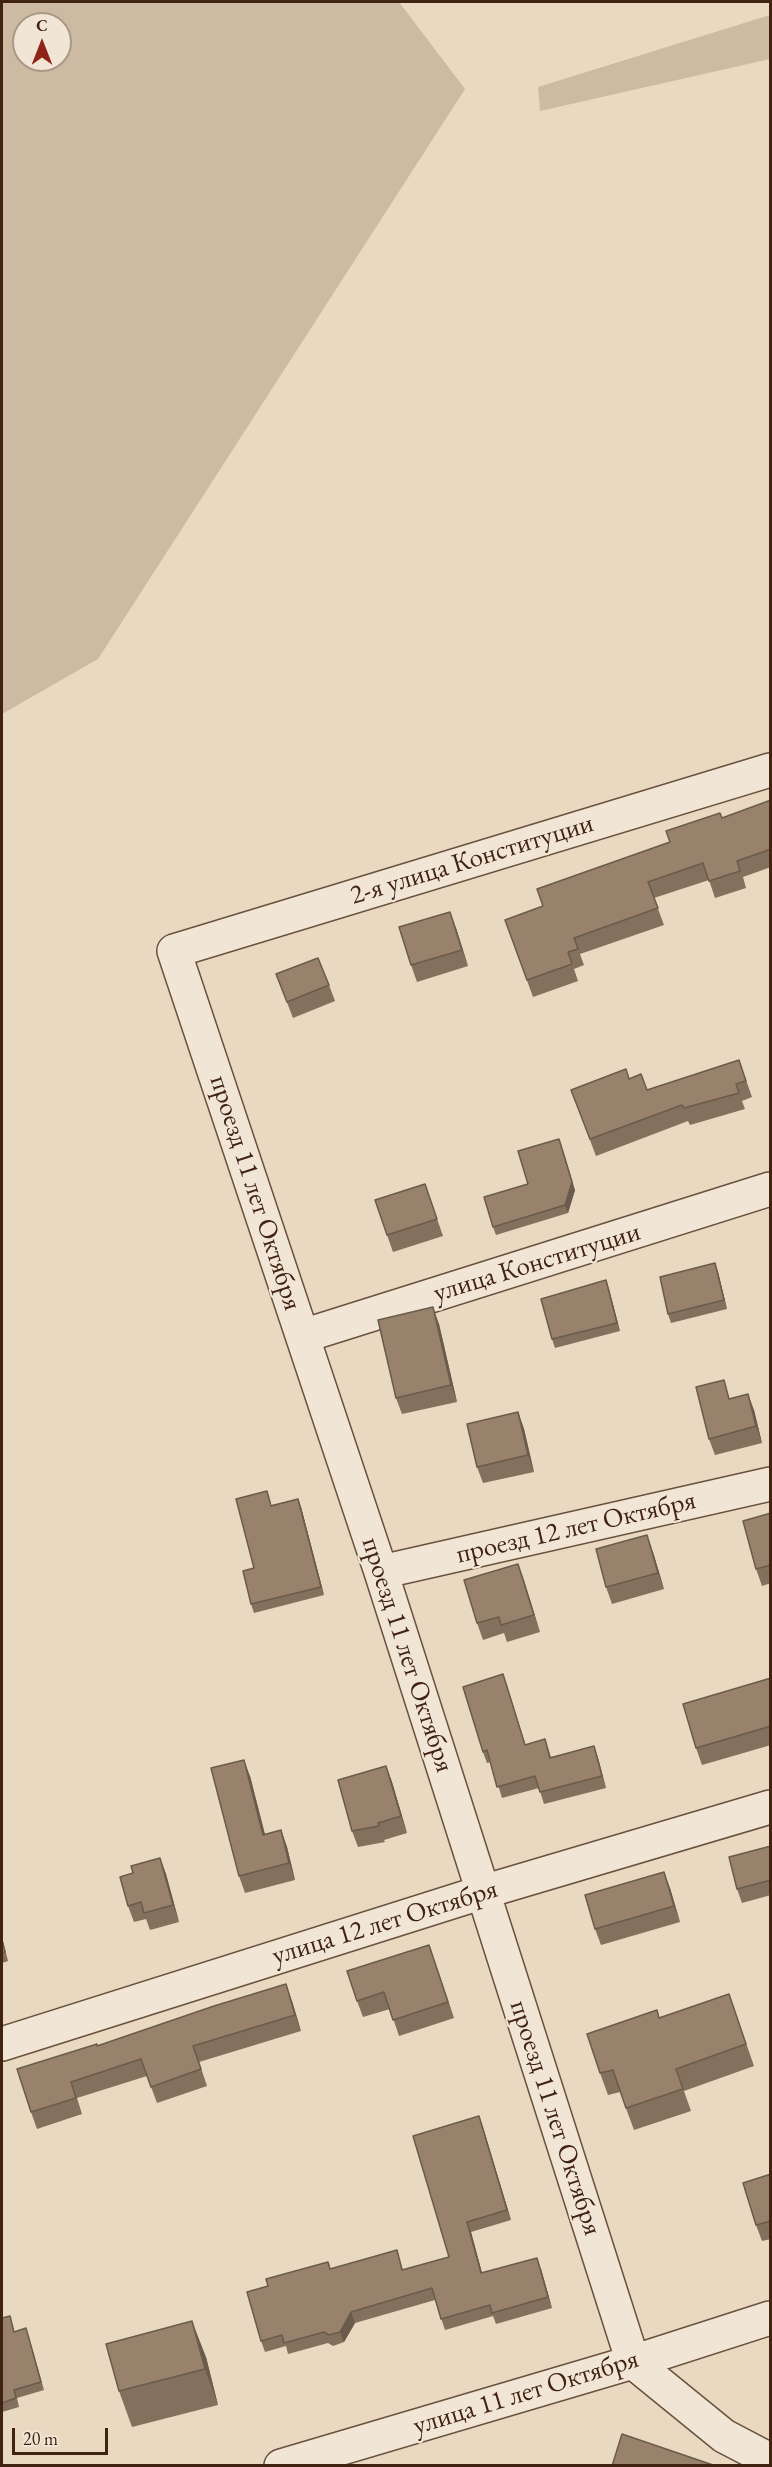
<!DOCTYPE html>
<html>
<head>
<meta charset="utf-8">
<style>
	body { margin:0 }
	#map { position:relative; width:772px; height:2467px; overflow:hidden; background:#e9d9c0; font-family:"EB Garamond",serif }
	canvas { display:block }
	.frame { position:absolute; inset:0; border:3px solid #402311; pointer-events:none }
	.north { position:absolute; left:12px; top:12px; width:60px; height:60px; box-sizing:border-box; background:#f1e6d6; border:2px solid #aa9887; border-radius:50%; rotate:0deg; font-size:16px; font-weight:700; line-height:24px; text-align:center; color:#402311 }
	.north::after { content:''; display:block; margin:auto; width:21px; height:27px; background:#8f2418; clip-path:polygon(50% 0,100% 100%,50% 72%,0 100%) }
	.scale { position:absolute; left:12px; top:2428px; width:96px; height:27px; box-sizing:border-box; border:3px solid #402311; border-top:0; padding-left:8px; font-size:18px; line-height:21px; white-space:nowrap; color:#402311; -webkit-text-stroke:4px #f1e6d6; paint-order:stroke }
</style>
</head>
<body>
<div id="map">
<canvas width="772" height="2467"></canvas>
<div class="frame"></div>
<div class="north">С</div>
<div class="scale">20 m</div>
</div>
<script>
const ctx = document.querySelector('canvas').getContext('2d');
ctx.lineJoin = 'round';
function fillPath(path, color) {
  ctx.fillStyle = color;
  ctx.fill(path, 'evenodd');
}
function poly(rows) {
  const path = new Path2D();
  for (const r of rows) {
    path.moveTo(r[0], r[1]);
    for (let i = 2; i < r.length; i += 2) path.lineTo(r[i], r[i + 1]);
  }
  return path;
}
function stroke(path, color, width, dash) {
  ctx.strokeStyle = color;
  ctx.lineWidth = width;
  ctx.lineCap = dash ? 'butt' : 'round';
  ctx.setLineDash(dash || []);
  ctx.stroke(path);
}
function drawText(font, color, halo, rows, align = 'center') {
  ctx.font = font + ' "EB Garamond",serif';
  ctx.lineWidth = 4.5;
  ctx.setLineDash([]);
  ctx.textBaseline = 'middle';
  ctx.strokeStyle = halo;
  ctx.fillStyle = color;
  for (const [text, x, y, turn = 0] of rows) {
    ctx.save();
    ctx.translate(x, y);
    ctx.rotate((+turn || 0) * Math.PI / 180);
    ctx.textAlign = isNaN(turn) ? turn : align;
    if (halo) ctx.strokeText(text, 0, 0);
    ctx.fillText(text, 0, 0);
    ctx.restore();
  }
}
const green = poly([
	[2,2,399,2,465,89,98,659,2,714],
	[24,24,60,24,60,60,24,60],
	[770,15,770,59,540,111,538,87]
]);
const minor = poly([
	[303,1336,770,1189],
	[381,1572,770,1484],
	[2,2044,483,1892,770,1807],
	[633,2362,381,1572,174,951,770,770],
	[633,2362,724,2436,770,2460],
	[281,2466,633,2362,770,2318]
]);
const wall = poly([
	[771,800,771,867,743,877,746,888,715,898,709,880,654,898,664,925,580,954,584,965,574,969,578,981,533,997,505,920,543,906,670,842,722,818],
	[456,928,468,966,417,982,411,965],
	[276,974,329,985,335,1001,293,1018],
	[739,1060,752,1097,742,1101,745,1109,690,1125,688,1121,596,1156,571,1090,629,1079,647,1090],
	[425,1184,443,1236,393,1252,387,1235],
	[528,1184,575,1190,568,1213,496,1235,493,1227],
	[718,1272,727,1309,671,1323,668,1314],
	[606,1280,620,1331,555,1348,552,1339],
	[439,1324,457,1402,402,1414,396,1398],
	[730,1399,754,1410,762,1443,715,1455,709,1439],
	[518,1412,524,1429,534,1472,483,1483,477,1467],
	[298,1499,301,1507,324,1595,254,1613,251,1604,270,1500,271,1505],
	[771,1513,771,1583,762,1586,756,1569],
	[653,1552,664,1589,612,1604,606,1587],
	[518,1564,540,1632,507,1642,504,1633,483,1640,477,1623],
	[771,1678,771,1745,702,1765,696,1748],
	[507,1686,525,1745,545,1739,551,1757,594,1746,598,1758,606,1788,544,1804,539,1788,502,1798,491,1762,487,1763,483,1752],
	[386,1766,392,1782,407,1833,384,1840,385,1842,358,1847,352,1831],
	[250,1776,265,1834,281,1830,287,1847,295,1880,245,1893,239,1876],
	[771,1846,771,1895,742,1903,737,1889],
	[160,1858,166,1874,179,1922,150,1930,146,1919,134,1922,128,1906,133,1873],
	[670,1888,680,1922,601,1945,595,1929],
	[2,1937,8,1961,2,1963],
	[429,1945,454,2018,399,2036,390,2009,363,2017,357,2001],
	[729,1994,754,2066,684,2091,691,2111,634,2130,620,2092,608,2095,600,2073,660,2018],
	[292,2001,301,2031,199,2062,207,2086,157,2103,147,2076,77,2098,82,2114,37,2129,31,2112,97,2046],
	[479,2116,511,2220,471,2232,482,2273,541,2269,552,2308,496,2324,493,2316,445,2330,435,2300,355,2323,344,2342,333,2346,328,2343,288,2354,286,2346,265,2352,261,2341,330,2269,397,2250,403,2270,449,2257],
	[771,2174,771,2239,762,2241,756,2225],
	[2,2318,15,2332,29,2337,44,2390,17,2398,19,2407,2,2412],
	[206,2357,218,2405,132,2427,119,2391]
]);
const shadedWall = poly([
	[450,912,456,928,468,966,462,950],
	[562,1147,575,1190,568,1213,565,1205],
	[715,1263,718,1272,727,1309,724,1300],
	[606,1280,609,1289,620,1331,617,1323],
	[433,1307,439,1324,457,1402,451,1385],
	[748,1394,754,1410,762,1443,756,1426],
	[518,1412,524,1429,534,1472,528,1455],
	[298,1499,301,1507,324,1595,321,1587],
	[647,1535,653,1552,664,1589,658,1573],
	[518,1564,524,1580,540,1632,534,1615],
	[503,1674,507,1686,529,1756,525,1745],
	[594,1746,598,1758,606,1788,602,1776],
	[244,1760,250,1776,269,1851,263,1835],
	[386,1766,392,1782,407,1833,401,1816],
	[281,1830,287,1847,295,1880,289,1863],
	[160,1858,166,1874,179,1922,173,1905],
	[664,1872,670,1888,680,1922,674,1906],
	[429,1945,435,1962,454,2018,448,2002],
	[286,1984,292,2001,301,2031,295,2015],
	[479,2116,483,2127,511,2220,507,2210],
	[467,2222,471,2232,485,2284,481,2273],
	[537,2258,541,2269,552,2308,548,2297],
	[351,2312,355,2323,344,2342,340,2332],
	[192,2321,206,2357,218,2405,205,2369]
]);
const building = poly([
	[771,800,771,849,737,861,740,871,709,881,703,863,648,882,658,908,574,938,578,949,568,952,572,964,527,980,505,920,543,906,537,889,670,842,666,831,720,813,722,818,771,800],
	[450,912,462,950,411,965,399,927,450,912],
	[318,958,329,985,287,1002,276,974,318,958],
	[739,1060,746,1081,736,1084,739,1093,684,1108,682,1105,590,1139,571,1090,626,1069,629,1079,641,1074,647,1090,739,1060],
	[559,1139,572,1182,565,1205,493,1227,484,1197,528,1184,518,1151,559,1139],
	[425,1184,437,1219,387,1235,375,1200,425,1184],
	[715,1263,724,1300,668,1314,660,1277,715,1263],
	[606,1280,617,1323,552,1339,541,1299,606,1280],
	[433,1307,451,1385,396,1398,378,1320,433,1307],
	[724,1380,729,1399,748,1394,756,1426,709,1439,696,1387,724,1380],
	[518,1412,528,1455,477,1467,467,1424,518,1412],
	[267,1491,271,1506,298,1499,321,1587,251,1604,243,1571,254,1568,236,1499,267,1491],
	[771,1513,771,1565,756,1569,743,1521,771,1513],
	[647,1535,658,1573,606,1587,596,1549,647,1535],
	[518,1564,534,1615,501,1625,499,1617,477,1623,464,1580,518,1564],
	[503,1674,525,1745,545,1739,550,1758,594,1746,602,1776,540,1792,535,1776,497,1787,487,1750,483,1752,463,1687,503,1674],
	[771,1678,771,1726,696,1748,683,1704,771,1678],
	[244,1760,263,1835,281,1830,289,1863,239,1876,211,1768,244,1760],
	[386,1766,401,1816,378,1823,379,1826,352,1831,338,1780,386,1766],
	[771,1846,771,1880,737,1889,729,1857,771,1846],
	[160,1858,173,1905,144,1913,141,1902,128,1906,120,1877,133,1873,131,1866,160,1858],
	[664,1872,674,1906,595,1929,585,1895,664,1872],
	[2,1940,5,1952,2,1953,2,1940],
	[429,1945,448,2002,393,2020,384,1992,357,2001,347,1971,429,1945],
	[286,1984,295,2015,193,2046,201,2069,151,2087,141,2059,71,2082,76,2098,31,2112,17,2069,97,2044,97,2046,214,2006,286,1984],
	[729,1994,746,2044,676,2069,683,2089,626,2108,613,2070,600,2073,587,2034,657,2010,659,2018,729,1994],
	[479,2116,507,2210,467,2222,481,2273,537,2258,548,2297,492,2313,490,2305,441,2319,432,2288,351,2312,340,2332,329,2335,324,2332,284,2343,282,2335,261,2341,247,2292,268,2286,266,2279,328,2262,330,2269,397,2250,402,2270,449,2257,413,2136,479,2116],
	[771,2174,771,2221,756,2225,743,2183,771,2174],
	[10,2316,14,2332,26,2328,41,2382,14,2390,16,2398,2,2403,2,2318,10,2316],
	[192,2321,205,2369,119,2391,106,2344,192,2321],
	[622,2434,713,2465,713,2466,612,2466,622,2434]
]);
const streetNames = [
	["2-я улица Конституции",472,860,-17],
	["проезд 11 лет Октября",255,1193,72],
	["улица Конституции",537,1263,-17],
	["проезд 12 лет Октября",576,1528,-13],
	["проезд 11 лет Октября",407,1655,72],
	["улица 12 лет Октября",385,1923,-17],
	["проезд 11 лет Октября",555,2118,72],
	["улица 11 лет Октября",526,2393,-17]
];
fillPath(green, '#ccbaa2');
stroke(minor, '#6a503d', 36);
stroke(minor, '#f1e6d6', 33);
fillPath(wall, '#83705d');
fillPath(shadedWall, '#6a5b4c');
fillPath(building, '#98826c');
stroke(building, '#6a5b4c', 1.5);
drawText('27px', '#402311', '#f1e6d6', streetNames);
</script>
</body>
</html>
